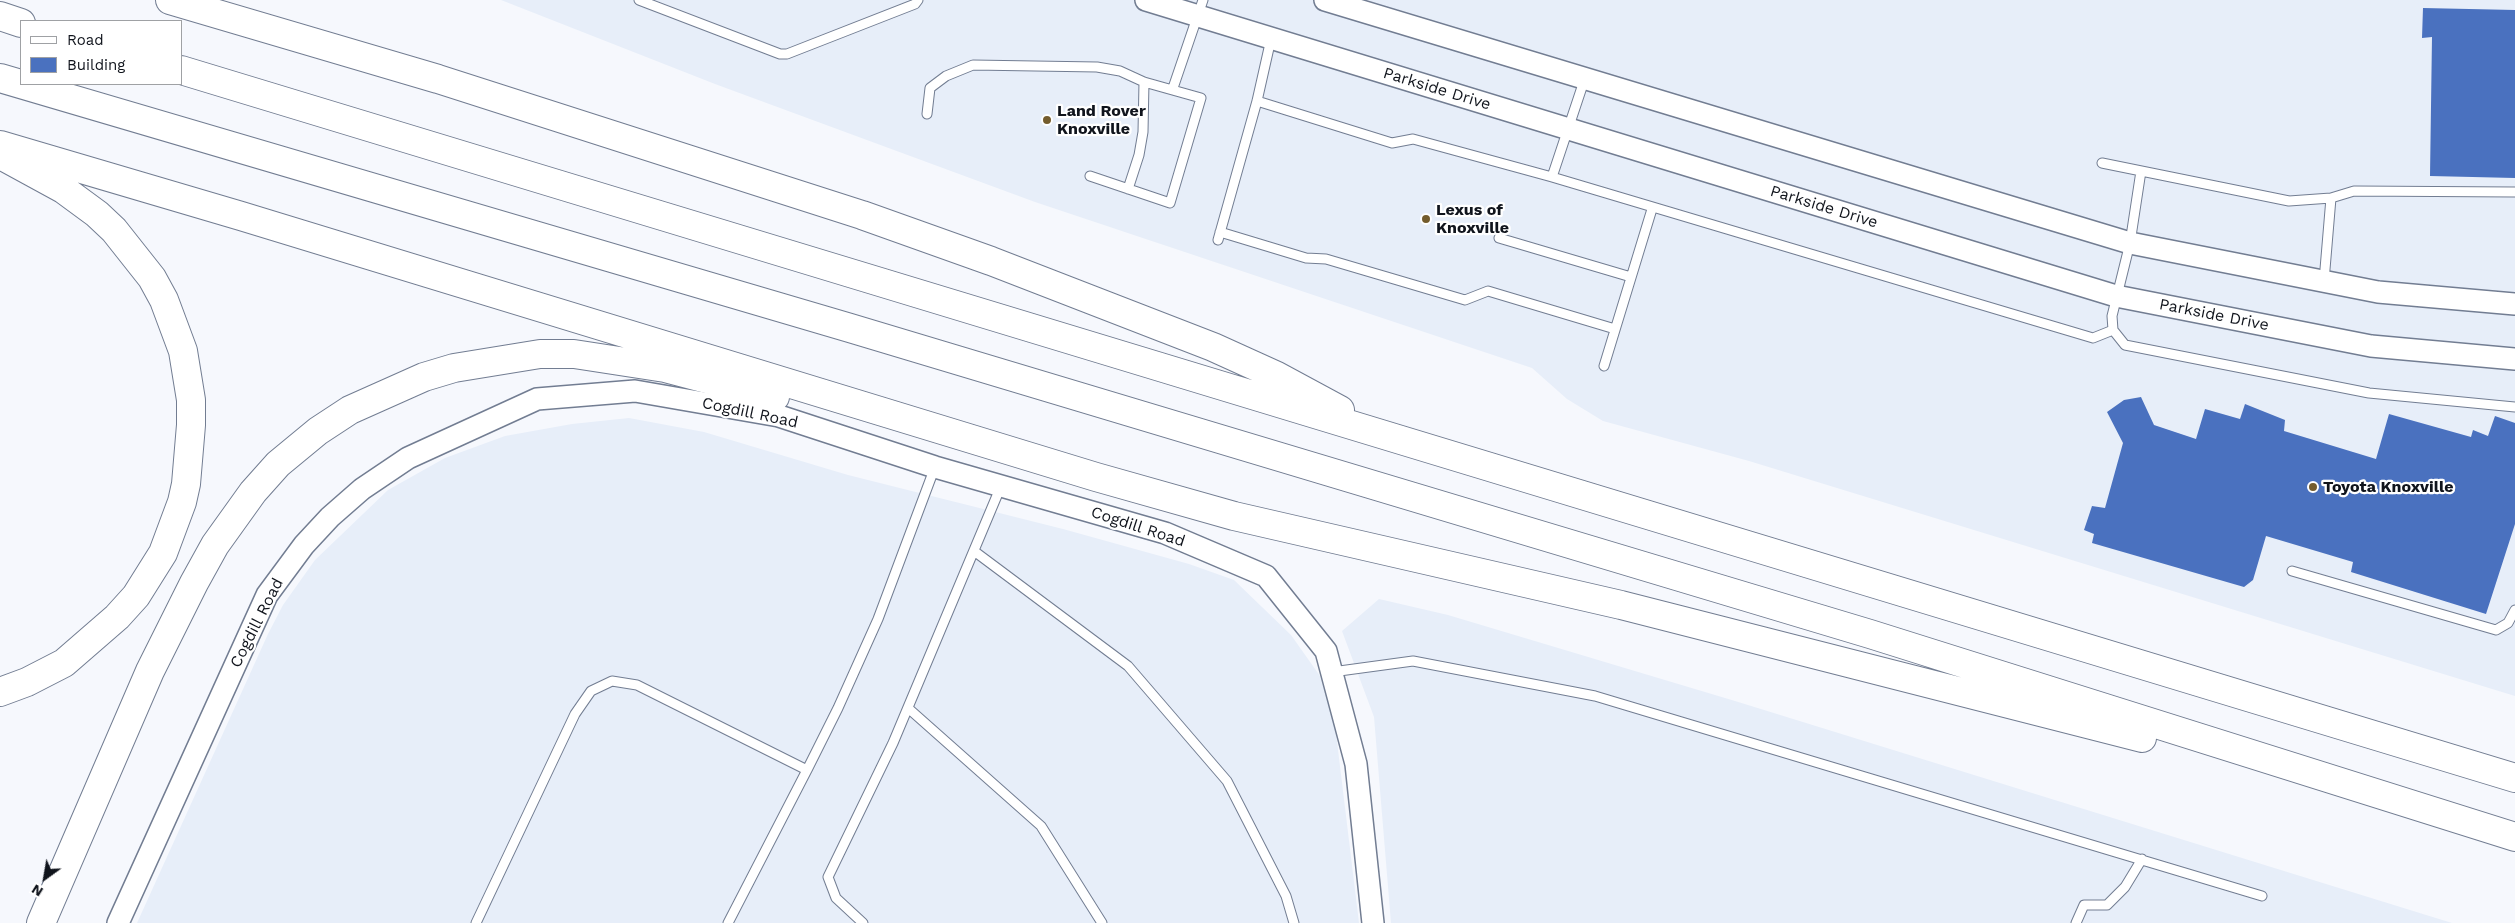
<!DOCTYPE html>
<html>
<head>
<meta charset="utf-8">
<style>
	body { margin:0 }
	#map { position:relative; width:2515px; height:923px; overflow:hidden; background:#f6f8fd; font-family:"Work Sans",sans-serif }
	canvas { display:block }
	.legend { position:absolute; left:20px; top:20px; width:162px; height:65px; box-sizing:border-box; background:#fff; border:1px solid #9fa1a4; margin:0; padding:6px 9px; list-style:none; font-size:15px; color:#10141c }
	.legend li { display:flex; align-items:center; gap:10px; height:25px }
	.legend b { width:25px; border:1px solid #9fa1a4 }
	.north { position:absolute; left:20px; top:853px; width:50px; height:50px; -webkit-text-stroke:4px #fff; paint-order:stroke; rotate:212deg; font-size:14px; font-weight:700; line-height:20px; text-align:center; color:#10141c }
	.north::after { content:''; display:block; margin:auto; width:18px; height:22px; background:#10141c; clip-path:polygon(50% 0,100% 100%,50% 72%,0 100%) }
</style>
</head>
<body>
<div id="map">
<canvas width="2515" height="923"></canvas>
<ul class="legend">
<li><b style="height:6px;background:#fff"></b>Road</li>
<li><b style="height:14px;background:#4a71bf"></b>Building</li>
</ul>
<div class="north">N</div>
</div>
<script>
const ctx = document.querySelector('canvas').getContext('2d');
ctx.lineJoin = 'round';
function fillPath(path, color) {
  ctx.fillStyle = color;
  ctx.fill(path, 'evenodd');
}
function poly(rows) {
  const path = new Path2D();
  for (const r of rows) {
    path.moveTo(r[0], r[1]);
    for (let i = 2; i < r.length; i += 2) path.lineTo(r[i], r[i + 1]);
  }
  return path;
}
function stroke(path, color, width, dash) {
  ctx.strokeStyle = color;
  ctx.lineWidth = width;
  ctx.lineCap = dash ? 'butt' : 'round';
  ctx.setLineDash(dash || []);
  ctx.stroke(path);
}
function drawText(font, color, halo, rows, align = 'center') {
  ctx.font = font + ' "Work Sans",sans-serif';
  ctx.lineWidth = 4.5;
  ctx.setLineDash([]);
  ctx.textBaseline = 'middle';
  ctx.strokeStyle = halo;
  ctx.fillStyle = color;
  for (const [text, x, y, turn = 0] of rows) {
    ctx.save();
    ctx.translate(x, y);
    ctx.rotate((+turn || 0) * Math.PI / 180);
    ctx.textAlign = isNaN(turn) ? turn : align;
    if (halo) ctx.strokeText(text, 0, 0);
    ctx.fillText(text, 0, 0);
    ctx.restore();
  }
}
const built = poly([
	[501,0,2515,0,2515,696,1749,461,1603,421,1567,399,1532,368,1035,202,715,84],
	[629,418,704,432,848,475,1063,529,1189,564,1234,580,1291,635,1320,676,1335,725,1359,923,137,923,268,634,283,605,315,560,388,490,445,458,505,436,572,424],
	[1379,599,1448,615,1735,701,2452,923,1391,923,1374,717,1342,631]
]);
const building = poly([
	[2423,8,2515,10,2515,178,2430,176,2432,37,2422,38],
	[2141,397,2154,425,2196,439,2205,409,2240,419,2245,404,2285,420,2284,431,2376,459,2389,414,2471,437,2473,430,2488,436,2495,416,2515,423,2515,524,2486,614,2351,572,2353,562,2266,536,2253,580,2244,587,2092,543,2094,534,2084,530,2092,506,2105,508,2123,443,2107,412,2124,400]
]);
const service = poly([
	[639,0,780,54,787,54,915,4,918,0],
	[1585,78,1552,177,2093,338,2113,330],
	[1173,88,1203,0],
	[1257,101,1392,143,1413,139,1552,177],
	[927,114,930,88,946,76,973,65,1097,67,1120,71,1144,82,1201,98,1170,203,1090,176],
	[2102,163,2289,201,2331,198],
	[2141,171,2130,243,2112,316,2113,330,2125,345,2369,393,2515,407],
	[1128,189,1139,155,1143,132,1144,82],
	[1220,232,1306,258,1326,259,1465,300,1488,291,1615,329],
	[1499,238,1631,277],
	[1218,240,1257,101,1271,39],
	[2324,281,2331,198,2354,191,2515,192],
	[1604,366,1652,209],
	[974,551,1128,666,1227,781,1286,896,1294,923],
	[2292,571,2496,630,2508,623,2515,610],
	[1332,672,1413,661,1595,696,2262,896],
	[908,708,1041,826,1102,923],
	[476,923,575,714,591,691,612,681,637,685,807,770,838,708,878,619,935,467],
	[728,923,807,770],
	[863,923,836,898,828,877,893,743,1001,486],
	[2076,923,2084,905,2107,905,2125,887,2142,859]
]);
const tertiary = poly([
	[1146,0,2116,296,2371,346,2515,359],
	[1325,0,2130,243,2378,292,2515,304],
	[118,923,267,595,304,545,330,517,362,489,408,458,537,399,635,391,779,416,935,467,1165,533,1266,576,1326,651,1356,764,1373,923]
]);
const motorway = poly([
	[170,0,438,79,862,215,991,261,1213,347,1277,376,1340,410],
	[0,16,21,23],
	[181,70,2515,778],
	[0,78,850,328,1870,634,2515,837],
	[0,145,241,216,1096,477,1234,516,1621,605,2142,738],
	[0,692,27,682,64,663,117,617,136,596,163,553,182,502,186,484,191,425,191,400,183,351,164,300,152,278,114,230,97,214,63,189,8,159],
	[41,923,150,671,194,583,215,545,253,492,278,464,318,431,350,410,424,377,454,368,540,354,574,354,665,368,775,397]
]);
const markers = [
	[1047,120,5,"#745c2d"],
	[1426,219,5,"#745c2d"],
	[2313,487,5,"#745c2d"]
];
const streetNames = [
	["Parkside Drive",1437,89,17],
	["Parkside Drive",1824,207,17],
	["Parkside Drive",2214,315,11],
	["Cogdill Road",750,413,12],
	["Cogdill Road",1138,527,18],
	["Cogdill Road",257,623,-63]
];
const poiNames = [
	["Land Rover",1057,111],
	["Knoxville",1057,129],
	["Lexus of",1436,210],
	["Knoxville",1436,228],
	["Toyota Knoxville",2323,487]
];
fillPath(built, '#e7eef9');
fillPath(building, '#4a71bf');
stroke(service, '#727d92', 11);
stroke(tertiary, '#727d92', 24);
stroke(motorway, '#727d92', 30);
stroke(service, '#fff', 9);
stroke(tertiary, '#fff', 21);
stroke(motorway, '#fff', 28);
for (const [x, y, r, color] of markers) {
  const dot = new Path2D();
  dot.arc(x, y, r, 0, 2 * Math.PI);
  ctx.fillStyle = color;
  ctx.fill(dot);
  stroke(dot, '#fff', 2);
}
drawText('16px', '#10141c', '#fff', streetNames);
drawText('bold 16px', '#10141c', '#fff', poiNames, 'left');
</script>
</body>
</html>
